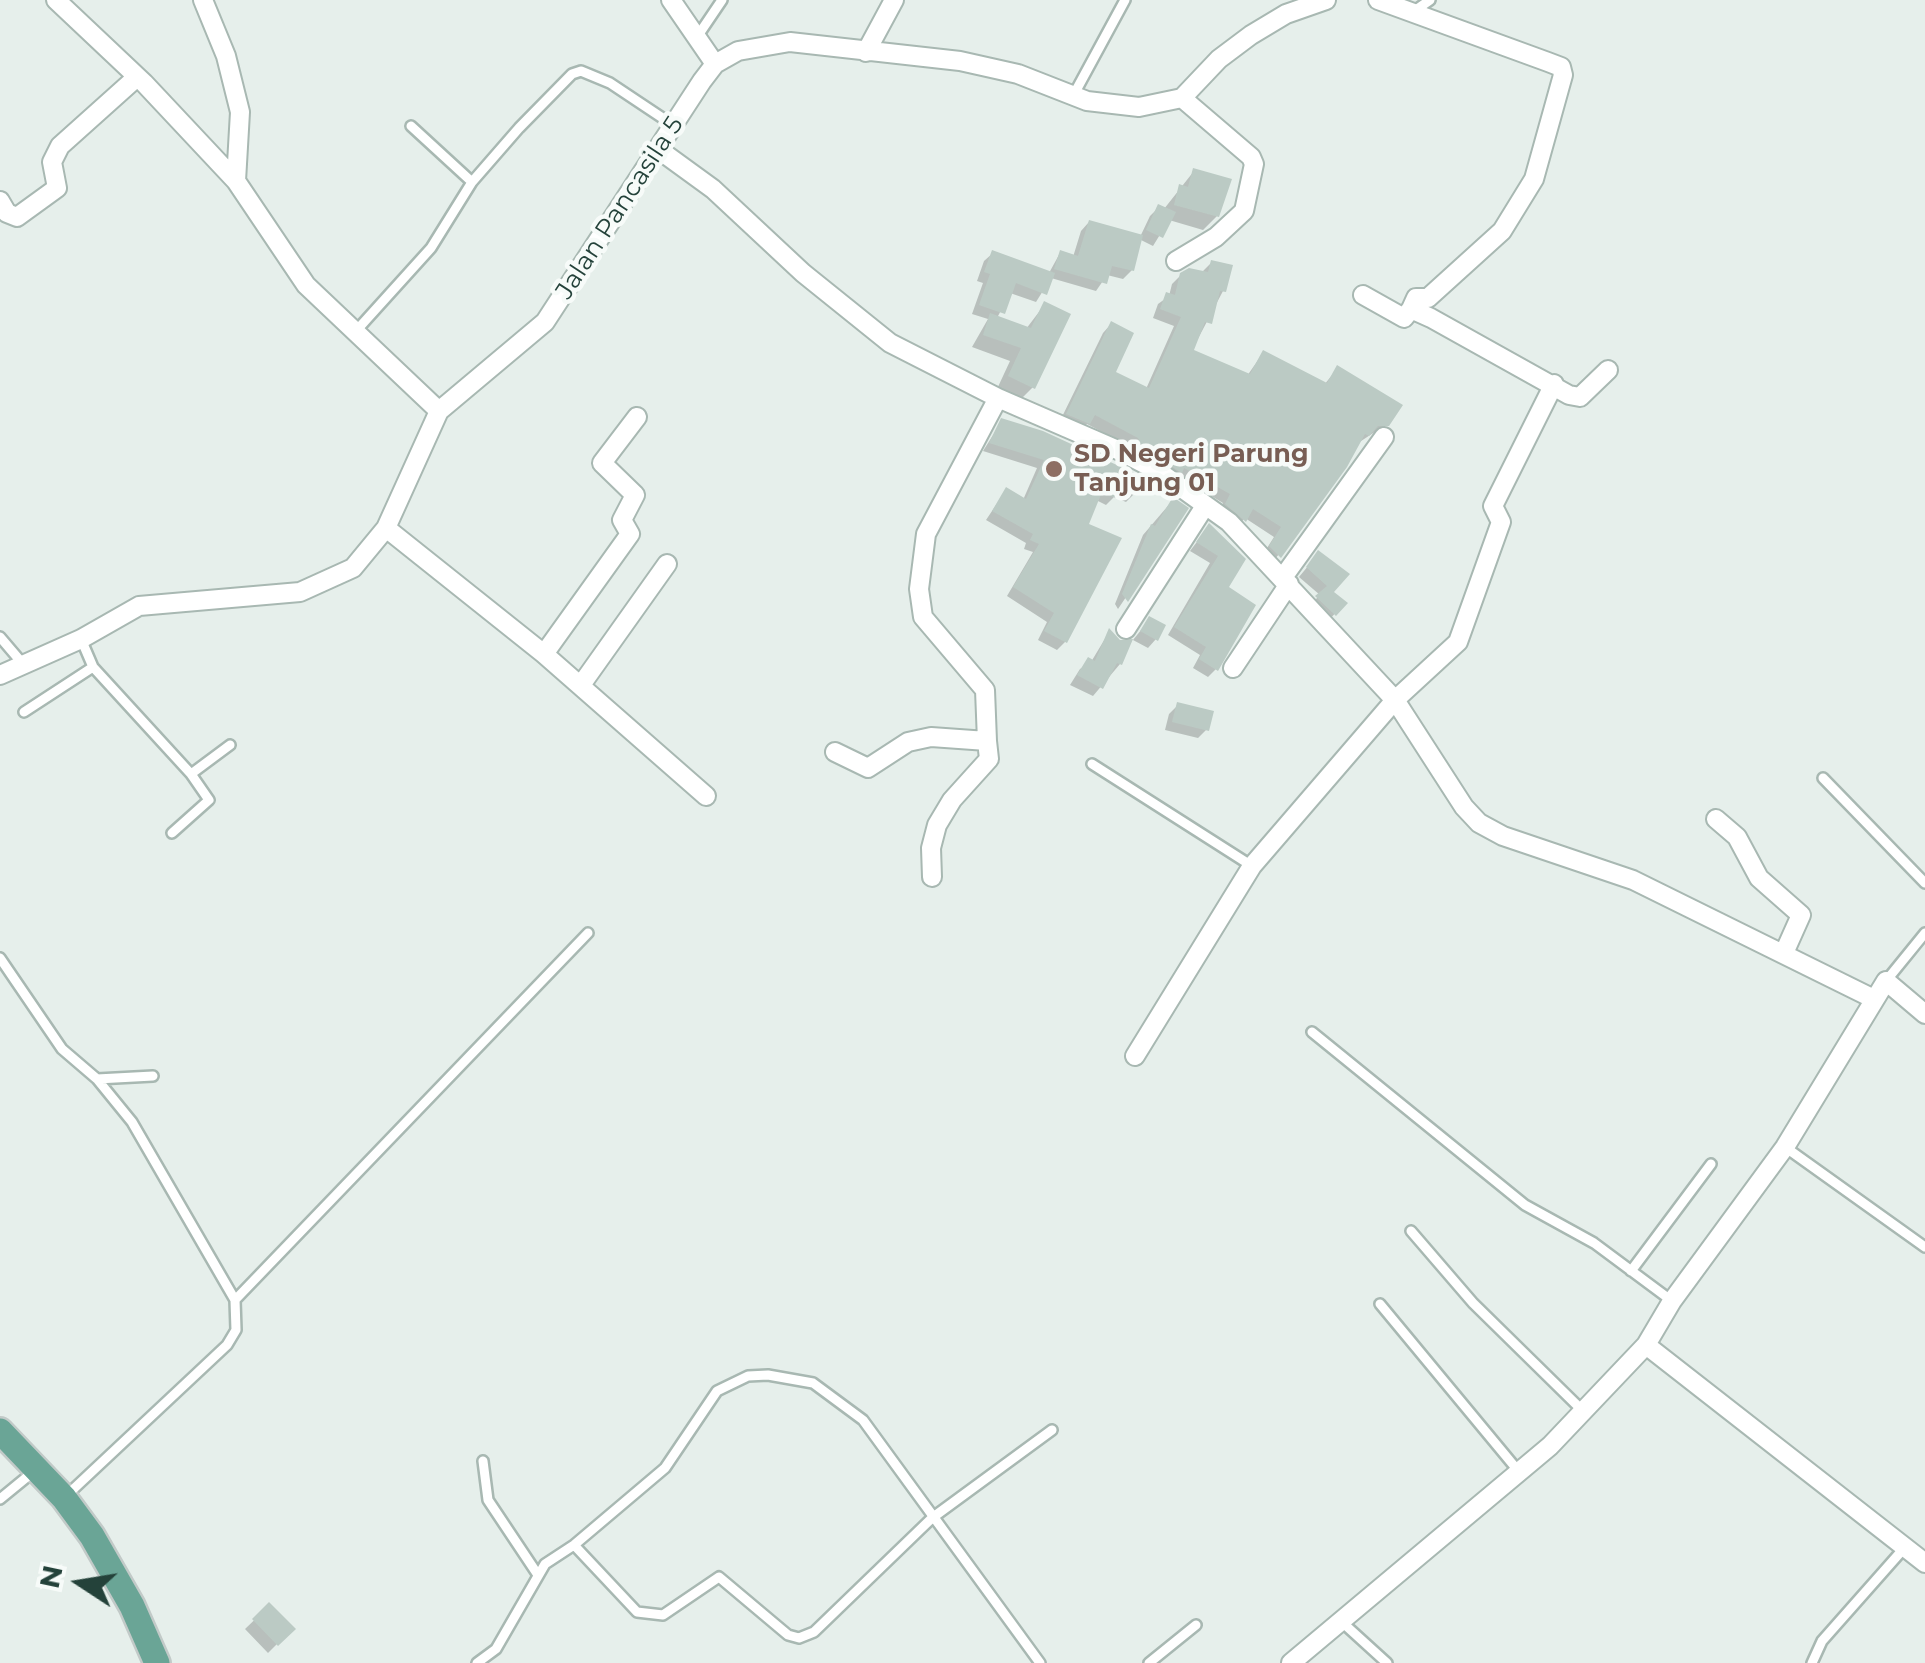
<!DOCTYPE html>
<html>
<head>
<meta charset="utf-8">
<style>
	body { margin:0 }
	#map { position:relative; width:1925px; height:1663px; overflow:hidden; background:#e6efeb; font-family:Montserrat,sans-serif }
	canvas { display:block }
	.north { position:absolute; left:30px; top:1533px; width:100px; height:100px; -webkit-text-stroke:8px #f7fbf9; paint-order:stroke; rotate:282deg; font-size:28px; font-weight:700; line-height:40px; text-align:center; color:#24423a }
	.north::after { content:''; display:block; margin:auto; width:35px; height:45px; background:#24423a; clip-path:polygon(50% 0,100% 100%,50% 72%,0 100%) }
</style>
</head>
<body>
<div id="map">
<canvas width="1925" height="1663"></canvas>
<div class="north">N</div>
</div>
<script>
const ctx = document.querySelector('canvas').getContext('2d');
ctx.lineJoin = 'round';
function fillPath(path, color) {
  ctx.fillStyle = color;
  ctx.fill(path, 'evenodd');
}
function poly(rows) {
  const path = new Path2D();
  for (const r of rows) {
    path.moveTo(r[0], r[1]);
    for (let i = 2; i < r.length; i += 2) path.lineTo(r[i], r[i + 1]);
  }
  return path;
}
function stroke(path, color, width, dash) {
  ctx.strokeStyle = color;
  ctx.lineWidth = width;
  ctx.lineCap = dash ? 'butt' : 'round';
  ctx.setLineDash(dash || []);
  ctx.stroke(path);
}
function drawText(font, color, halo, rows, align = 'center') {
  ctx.font = font + ' Montserrat,sans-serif';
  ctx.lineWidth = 9;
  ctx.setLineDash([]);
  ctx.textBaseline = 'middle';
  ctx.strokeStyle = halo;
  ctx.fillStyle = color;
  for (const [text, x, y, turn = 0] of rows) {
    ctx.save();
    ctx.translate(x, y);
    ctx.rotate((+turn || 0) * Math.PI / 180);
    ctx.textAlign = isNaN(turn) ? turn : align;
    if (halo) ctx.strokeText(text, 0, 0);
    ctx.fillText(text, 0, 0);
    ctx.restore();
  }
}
const shadow = poly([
	[1194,171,1217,216,1203,230,1169,220,1153,246,1139,239,1132,270,1123,279,1107,275,1096,291,1051,278,1036,302,1010,293,997,318,1026,329,1045,304,1033,387,1020,400,997,389,1010,361,972,347,988,319,972,314,983,283,977,281,984,261,993,253,1049,273,1060,253,1073,257,1081,231,1089,222,1140,237,1150,216,1159,207,1164,209],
	[1212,262,1223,291,1191,352,1247,376,1263,353,1324,385,1337,369,1387,424,1358,443,1271,565,1262,556,1274,537,1245,518,1235,529,1218,514,1223,503,1129,446,1087,424,1079,432,1059,423,1103,333,1111,324,1112,373,1146,389,1174,326,1153,318,1158,304,1169,296,1172,284,1181,275,1203,271],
	[1002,421,1134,494,1126,502,1114,497,1106,505,1096,500,1085,525,1065,642,1057,650,1038,640,1047,622,1007,596,1033,552,1024,549,1026,543,986,520,1006,490,1023,500,1037,468,983,451],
	[1173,500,1185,509,1118,609,1115,604,1143,535],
	[1209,526,1243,559,1225,588,1216,669,1208,677,1193,668,1200,655,1168,635,1210,563,1190,551],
	[1318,554,1331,592,1344,604,1326,623,1309,606,1320,595,1299,577],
	[1150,619,1156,639,1148,648,1133,640],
	[1109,632,1120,664,1093,696,1070,685,1080,669,1091,662],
	[1178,705,1207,729,1198,738,1165,730,1169,714],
	[269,1606,292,1629,268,1653,245,1629]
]);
const building = poly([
	[1193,168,1232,179,1219,217,1174,205,1179,184,1188,187],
	[1158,204,1176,212,1163,238,1146,230],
	[1089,220,1143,235,1134,271,1112,266,1107,284,1054,269,1060,250,1078,256],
	[992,250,1055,273,1047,295,1016,283,1005,314,979,305,990,274,984,272],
	[1211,260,1233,265,1226,292,1220,291,1212,324,1205,322,1194,350,1250,374,1263,350,1327,383,1337,365,1403,405,1389,426,1378,426,1369,436,1365,434,1347,467,1281,558,1269,546,1281,527,1253,509,1246,522,1225,504,1230,494,1184,468,1182,473,1142,448,1138,438,1095,415,1090,424,1066,414,1111,321,1134,333,1116,372,1149,388,1181,317,1160,309,1166,292,1175,295,1180,273,1189,268,1208,272],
	[1044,301,1071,314,1035,389,1008,376,1021,348,983,335,990,313,1031,328],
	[1001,418,1043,431,1145,478,1136,495,1121,488,1116,498,1102,492,1089,524,1122,538,1067,643,1044,631,1054,613,1013,587,1039,544,1030,540,1033,534,992,511,1006,487,1026,499,1044,460,989,443],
	[1173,497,1189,508,1128,602,1122,594,1151,524,1155,526],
	[1209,523,1246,559,1229,587,1256,605,1218,671,1199,659,1206,647,1174,627,1218,556,1196,542],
	[1318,550,1350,574,1334,592,1348,603,1336,616,1315,596,1327,586,1306,567],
	[1149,616,1166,625,1158,641,1140,631],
	[1109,628,1120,640,1133,639,1122,665,1117,663,1103,689,1077,675,1088,657,1095,661],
	[1177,702,1214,711,1209,731,1172,722],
	[269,1602,296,1629,278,1646,252,1619]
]);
const service = poly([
	[1413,12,1430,0],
	[697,37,722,0],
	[1073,96,1125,0],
	[472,182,519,128,572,74,581,71,610,83,673,125],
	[356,331,431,248,472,182,411,126],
	[0,637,23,664],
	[81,639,93,667,191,774,230,745],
	[24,712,93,667],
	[1092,764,1252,866],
	[1823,778,1925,883],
	[172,833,209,800,191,774],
	[0,958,62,1049,97,1079,132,1122,235,1300,236,1330,227,1345,66,1496],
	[1886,981,1925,933],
	[1312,1032,1525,1205,1594,1243,1672,1301],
	[97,1079,153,1076],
	[1785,1147,1925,1247],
	[1411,1231,1473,1303,1585,1413],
	[1631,1271,1711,1164],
	[235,1300,588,933],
	[1380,1304,1520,1473],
	[483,1461,488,1500,538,1575],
	[0,1499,33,1472],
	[574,1545,637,1612,663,1615,719,1577,788,1635,799,1638,814,1632,932,1518,1052,1430],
	[1343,1623,1387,1663],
	[477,1663,496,1649,545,1564,574,1545,665,1468,717,1391,748,1376,768,1375,813,1383,863,1420,1040,1663],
	[1149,1663,1196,1625],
	[1812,1663,1822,1641,1906,1546]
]);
const minor = poly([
	[56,0,144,83,236,181],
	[203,0,226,56,240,112,236,181,306,285,439,411],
	[671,0,715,64],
	[1378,0,1548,62,1561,67,1563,75,1534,179,1502,231,1428,298,1416,298,1411,309],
	[866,52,894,0],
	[658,149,713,189,803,273,890,343,998,398,1120,451,1158,471,1229,522,1395,700,1464,807,1479,823,1503,836,1633,880,1874,999],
	[0,201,7,213,17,217,57,188,52,162,60,146,137,77],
	[1176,261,1216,237,1244,211,1254,164,1251,157,1182,98],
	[1363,295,1404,318,1411,309,1431,318,1569,395,1580,397,1608,370],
	[386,528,544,654,706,796],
	[1284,576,1384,437],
	[1126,629,1205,506],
	[544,654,630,534,622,520,635,495,602,463,637,417],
	[1233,668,1289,584],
	[0,675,81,639,139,606,300,592,353,568,386,528,439,411,545,322,702,81,715,64,738,51,790,42,960,61,1018,74,1087,101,1139,107,1182,98,1219,59,1251,35,1286,14,1326,0],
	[581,685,667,564],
	[987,741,985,690,923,617,919,589,926,534,998,398],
	[835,752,868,768,908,742,931,737,987,741,989,759,952,800,937,825,931,848,932,877],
	[1716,819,1737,837,1759,878,1801,915,1784,953],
	[1135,1056,1252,866,1395,700,1458,642,1501,522,1493,506,1554,384],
	[1646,1345,1672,1301,1785,1147,1886,981,1925,1014],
	[1291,1663,1550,1446,1646,1345,1925,1563]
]);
const primary = poly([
	[0,1431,64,1498,92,1536,132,1606,157,1663]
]);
const markers = [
	[1054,469,10,"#8d6e63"]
];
const streetNames = [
	["Jalan Pancasila 5",620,208,-57]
];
const educationNames = [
	["SD Negeri Parung",1074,455],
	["Tanjung 01",1074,484]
];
fillPath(shadow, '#0003');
fillPath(building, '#bbcac4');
stroke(service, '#a8b8b2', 14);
stroke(minor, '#a8b8b2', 22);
stroke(primary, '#c2cac8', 30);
stroke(service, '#fff', 9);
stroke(minor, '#fff', 18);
stroke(primary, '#6aa596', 25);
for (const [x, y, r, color] of markers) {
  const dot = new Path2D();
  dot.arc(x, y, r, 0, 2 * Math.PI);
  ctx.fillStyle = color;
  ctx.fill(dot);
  stroke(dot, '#f7fbf9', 4);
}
drawText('25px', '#24423a', '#f7fbf9', streetNames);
drawText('bold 25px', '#785e54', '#f7fbf9', educationNames, 'left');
</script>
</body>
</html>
